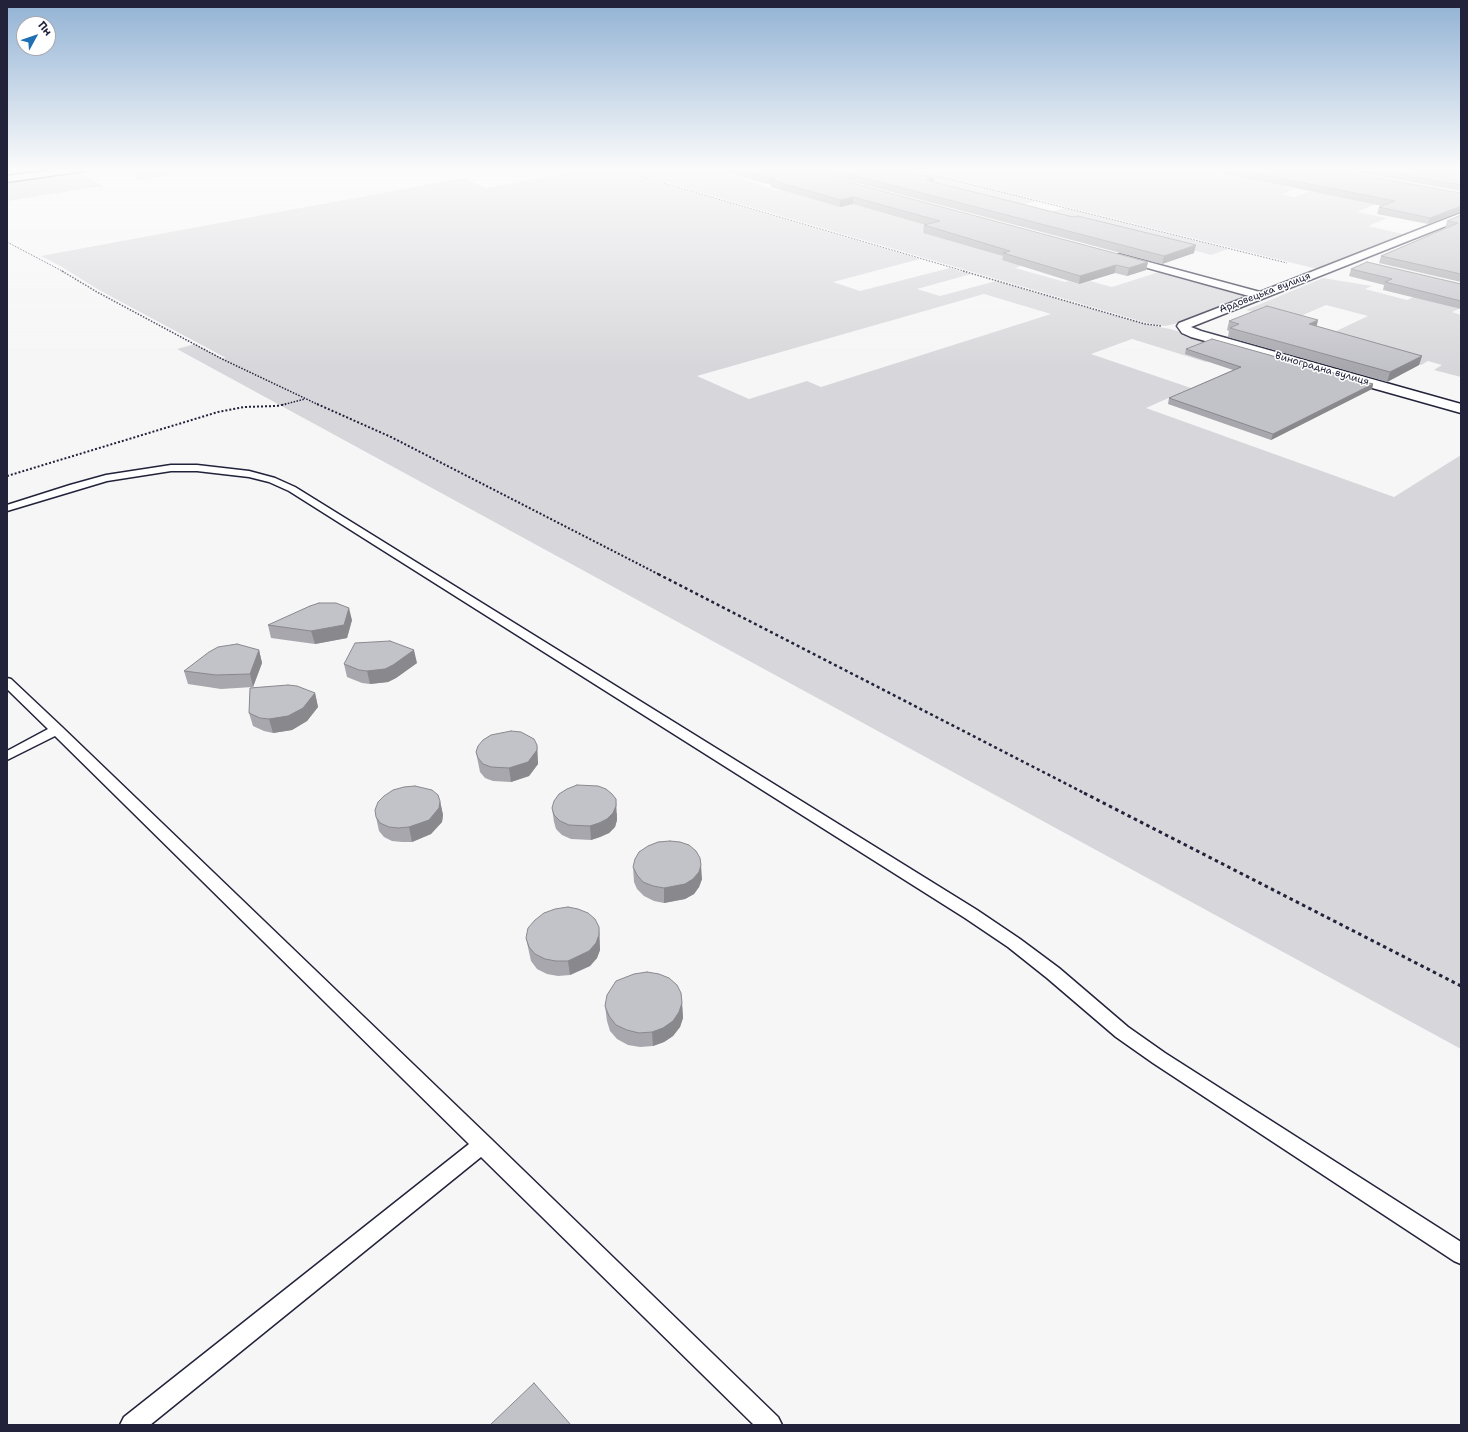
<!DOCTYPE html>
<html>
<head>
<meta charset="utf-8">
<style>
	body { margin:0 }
	#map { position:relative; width:1468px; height:1432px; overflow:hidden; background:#f6f6f7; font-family:"Shantell Sans",sans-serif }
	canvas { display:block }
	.frame { position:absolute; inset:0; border:8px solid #22223b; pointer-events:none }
	.north { position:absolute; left:16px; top:16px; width:40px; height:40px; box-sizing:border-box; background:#fff; border:1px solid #a7a7b1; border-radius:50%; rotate:50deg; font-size:11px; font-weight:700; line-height:16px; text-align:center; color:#22223b }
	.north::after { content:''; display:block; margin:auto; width:14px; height:18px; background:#1f6fb2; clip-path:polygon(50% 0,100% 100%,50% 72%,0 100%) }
</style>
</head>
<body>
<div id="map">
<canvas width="1468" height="1432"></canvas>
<div class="frame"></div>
<div class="north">Пн</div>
</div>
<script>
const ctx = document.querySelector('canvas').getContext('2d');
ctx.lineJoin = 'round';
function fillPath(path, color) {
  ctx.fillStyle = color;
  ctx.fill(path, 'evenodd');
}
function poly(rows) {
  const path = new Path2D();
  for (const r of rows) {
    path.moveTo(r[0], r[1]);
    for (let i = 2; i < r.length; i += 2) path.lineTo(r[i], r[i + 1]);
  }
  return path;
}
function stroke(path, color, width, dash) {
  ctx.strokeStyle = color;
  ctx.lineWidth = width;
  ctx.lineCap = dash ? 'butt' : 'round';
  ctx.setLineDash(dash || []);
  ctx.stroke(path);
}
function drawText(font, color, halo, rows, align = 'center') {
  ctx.font = font + ' "Shantell Sans",sans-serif';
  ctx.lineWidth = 3;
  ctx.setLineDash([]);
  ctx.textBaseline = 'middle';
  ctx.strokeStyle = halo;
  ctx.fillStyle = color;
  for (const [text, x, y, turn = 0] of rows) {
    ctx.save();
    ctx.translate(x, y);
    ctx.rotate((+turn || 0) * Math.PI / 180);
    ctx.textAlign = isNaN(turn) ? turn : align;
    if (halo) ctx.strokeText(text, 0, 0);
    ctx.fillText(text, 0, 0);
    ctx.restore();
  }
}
const green = poly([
	[7,168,76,168,7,178],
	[118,168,220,168,140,180],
	[591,168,609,168,920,259,833,282,860,291,950,268,971,274,917,289,940,296,996,281,1144,324,1170,329,1239,348,1206,362,1132,339,1091,354,1191,388,1146,408,1394,497,1461,455,1461,1049,177,349,195,344,222,358,226,358,99,290,62,267,41,256,463,178,486,188],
	[984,294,1051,314,821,387,807,381,749,399,697,376],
	[617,168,675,168,686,171,711,168,776,190,772,191,787,189,795,194,840,207,855,203,968,219,921,232,949,240,966,236,1021,266,1015,268,1065,282,1068,281,1079,284,1090,281,1112,287,1159,272,1247,296,1179,323,1165,326,1147,323],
	[910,168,1198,168,1196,168,1220,174,1231,170,1289,185,1283,187,1295,189,1282,194,1294,197,1314,190,1379,203,1357,212,1387,218,1368,226,1403,234,1320,268,1313,268],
	[75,170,103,186,7,201,7,180],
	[929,174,1008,193,1037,201,1008,208,904,180],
	[1065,208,1093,215,1228,249,1211,255,1175,245,1037,216],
	[1323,278,1372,286,1365,289,1407,300,1439,285,1461,308,1452,312,1461,315,1461,377,1434,370,1442,365,1428,361,1421,365,1369,350,1290,353,1368,316,1326,305,1287,322,1246,310]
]);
const pathFar4 = poly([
	[612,168,967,272],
	[905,168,1287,263],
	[7,242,64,272]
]);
const pathFar3 = poly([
	[62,271,97,292,222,359,319,405],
	[963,271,1145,324,1161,326],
	[282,405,305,399]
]);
const pathFar2 = poly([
	[317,404,391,437,660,575],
	[7,476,218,412,244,407,277,406,286,404]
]);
const pathFar1 = poly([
	[658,574,1086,794]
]);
const path = poly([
	[1084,793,1461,986]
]);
const lane = poly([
	[171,465,197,465,249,471,275,478,295,487,977,910,1020,939,1059,968,1128,1027,1165,1053,1461,1242,1461,1264,1454,1261,1153,1063,1116,1037,1047,978,1008,947,965,918,289,491,269,482,249,477,197,471,171,471,107,481,7,511,7,505,70,485,106,475,171,465],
	[7,678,11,679,62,727,490,1138,778,1417,782,1425,754,1425,481,1157,150,1425,120,1425,124,1417,469,1144,55,736,7,760,7,751,48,729,7,689,7,678]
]);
const street = poly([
	[69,168,88,168,84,171,7,182,7,176,69,168],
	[1461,213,1461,220,1191,327,1201,331,1461,404,1461,413,1191,337,1182,333,1177,326,1179,323,1249,296,1115,259,1114,257,1119,254,1260,292,1461,213]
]);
const wall = poly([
	[711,168,796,168,1148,262,1146,270,1127,276,1115,273,1079,284,1002,260,1003,256,923,233,924,225,926,225,853,204,840,207,771,187,771,185],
	[801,168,903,168,903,170,934,178,934,182,1194,253,1162,264],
	[1197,168,1323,168,1461,193,1428,224,1377,214,1379,207,1383,206],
	[1332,168,1452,168,1461,169,1461,191],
	[1461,215,1461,282,1379,263,1381,256,1446,228,1445,228,1447,221],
	[1351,269,1461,284,1461,309,1383,290,1384,285,1349,276],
	[1229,321,1317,326,1422,356,1419,365,1387,382,1228,337,1229,331,1227,330],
	[1186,349,1373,384,1372,389,1271,440,1168,404,1169,398,1233,370,1185,354],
	[352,620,347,638,315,644,271,638,268,625],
	[259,650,262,663,253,687,221,689,188,684,184,671],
	[417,663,396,678,388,682,370,684,362,683,347,677,344,664],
	[315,693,318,707,307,721,292,730,273,733,264,731,253,726,249,713],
	[537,745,538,764,529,776,511,782,493,781,485,778,480,772,476,752],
	[440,801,443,815,442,822,431,834,412,842,402,842,392,841,384,837,379,831,376,817],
	[552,808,617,813,617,820,615,827,609,833,600,837,591,840,571,839,562,835,556,829,554,822],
	[633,867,702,879,699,887,694,894,685,899,664,903,654,901,644,896,637,889,634,882],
	[599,927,600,950,597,958,590,966,570,975,558,976,547,974,537,969,531,961,529,952,526,938],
	[682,1003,683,1018,680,1027,673,1036,664,1042,653,1046,640,1047,628,1045,617,1039,610,1031,607,1021,605,1006]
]);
const shadedWall = poly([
	[894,168,903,168,903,172],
	[934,178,934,185,926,180],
	[853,197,853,204,840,207,840,200],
	[1461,206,1461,212,1428,224,1430,218],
	[1196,245,1194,253,1162,264,1164,256],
	[1148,262,1146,270,1127,276,1129,268],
	[1116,265,1115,273,1079,284,1080,276],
	[1318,320,1316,330,1309,324],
	[1422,356,1419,365,1387,382,1390,372],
	[1373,384,1372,389,1271,440,1273,434],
	[349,608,352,620,347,638,315,644,311,631],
	[259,650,262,663,253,687,250,674],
	[414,650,417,663,396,678,388,682,370,684,367,671],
	[315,693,318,707,307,721,292,730,273,733,269,719],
	[537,745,538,764,529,776,511,782,509,768],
	[616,799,617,820,615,827,609,833,600,837,591,840,590,826],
	[440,801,443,815,442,822,431,834,412,842,409,827],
	[701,865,702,879,699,887,694,894,685,899,664,903,664,888],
	[599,927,600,950,597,958,590,966,570,975,568,961],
	[682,1003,683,1018,680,1027,673,1036,664,1042,653,1046,652,1032]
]);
const building = poly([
	[735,168,796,168,1148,262,1129,268,1116,265,1080,276,1003,253,1010,251,924,225,940,221,853,197,840,200,771,180,775,179,735,168],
	[826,168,895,168,894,168,934,178,926,180,1073,217,1078,216,1196,245,1164,256,826,168],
	[1229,168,1323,168,1461,193,1461,206,1430,218,1379,207,1395,201,1229,168],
	[1368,168,1452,168,1461,169,1461,185,1368,168],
	[1461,215,1461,274,1381,256,1458,223,1447,221,1461,215],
	[1367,262,1461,284,1461,301,1385,282,1392,279,1351,269,1367,262],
	[1267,306,1318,320,1309,324,1422,356,1390,372,1230,328,1239,324,1229,321,1267,306],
	[1212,339,1373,384,1273,434,1169,398,1241,367,1186,349,1212,339],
	[319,603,336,603,349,608,344,625,311,631,268,625,310,606,319,603],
	[390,641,414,650,393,665,385,669,367,671,359,670,344,664,355,643,390,641],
	[237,644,259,650,250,674,216,675,184,671,209,652,218,647,237,644],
	[288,685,297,686,315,693,303,708,288,716,269,719,260,718,249,713,250,688,288,685],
	[511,731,521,732,534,739,537,745,537,750,528,762,509,768,491,767,483,764,478,758,476,752,478,746,483,740,491,735,511,731],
	[577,785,598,786,606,789,612,794,616,799,616,806,613,813,607,819,599,823,590,826,569,825,560,821,554,815,552,808,554,801,559,794,567,789,577,785],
	[415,786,432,790,438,795,440,801,439,808,429,820,409,827,398,828,389,827,380,823,376,817,375,810,378,802,384,796,393,790,404,787,415,786],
	[670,841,680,842,689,845,696,851,700,858,701,865,699,872,693,879,685,884,664,888,653,886,643,882,637,875,633,867,635,859,639,852,648,846,658,842,670,841],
	[568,907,578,909,588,913,595,919,599,927,599,935,596,943,589,951,568,961,556,961,545,959,535,954,529,947,526,938,528,928,535,920,544,913,555,909,568,907],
	[647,972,659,974,669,978,677,985,681,993,682,1003,679,1012,673,1021,663,1028,652,1032,639,1033,627,1030,616,1025,609,1016,605,1006,607,995,616,981,634,974,647,972],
	[534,1383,571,1425,490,1425,534,1383]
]);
const farStreetnames = [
	["Ардовецька вулиця",1265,293,-21],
	["Виноградна вулиця",1322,369,16]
];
fillPath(green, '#d7d7db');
stroke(lane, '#22223b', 3);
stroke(street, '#22223b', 3);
stroke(pathFar4, '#22223b', 1, [1.5, 1.5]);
stroke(pathFar3, '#22223b', 1.5, [1.5, 1.5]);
stroke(pathFar2, '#22223b', 2, [2, 2]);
stroke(pathFar1, '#22223b', 2.5, [3, 3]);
stroke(path, '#22223b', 3, [3.5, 3.5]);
fillPath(lane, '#fff');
fillPath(street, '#fff');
fillPath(wall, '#a7a7ad');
fillPath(shadedWall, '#88888d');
fillPath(building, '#c2c2c9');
stroke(building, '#88888d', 1);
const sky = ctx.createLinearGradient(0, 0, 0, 368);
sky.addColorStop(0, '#91b2d4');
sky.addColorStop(0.46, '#fbfbfb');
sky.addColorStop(1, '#fbfbfb00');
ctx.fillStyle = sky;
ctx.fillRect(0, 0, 1468, 368);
drawText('10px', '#22223b', '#fff', farStreetnames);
</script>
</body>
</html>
